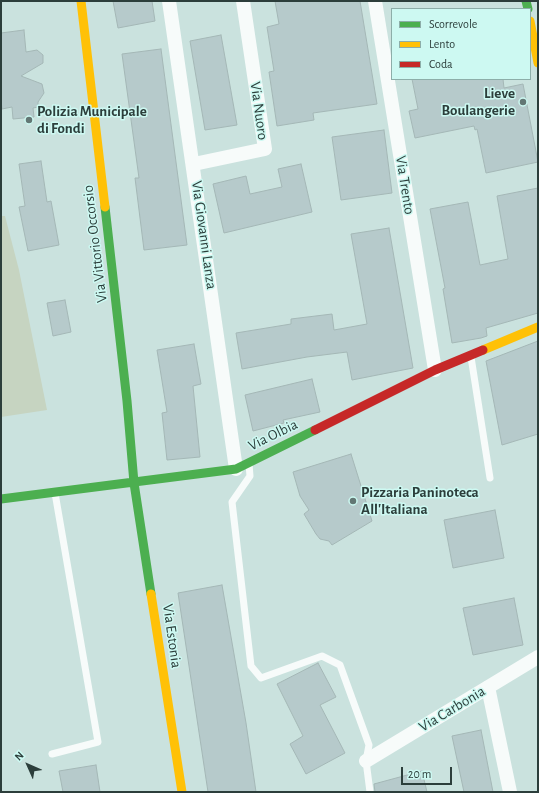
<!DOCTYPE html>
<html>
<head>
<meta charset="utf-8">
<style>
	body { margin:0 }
	#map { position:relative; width:539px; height:793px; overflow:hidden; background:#cae2de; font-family:"Alegreya Sans",sans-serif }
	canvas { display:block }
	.frame { position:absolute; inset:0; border:2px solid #2c3e3b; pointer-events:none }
	.legend { position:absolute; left:391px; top:8px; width:140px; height:72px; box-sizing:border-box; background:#cdf9f2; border:1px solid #8daea9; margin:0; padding:5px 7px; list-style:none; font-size:12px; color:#2c3e3b }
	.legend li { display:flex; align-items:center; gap:8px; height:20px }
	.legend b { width:20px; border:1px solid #8daea9 }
	.north { position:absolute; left:8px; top:745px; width:40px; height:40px; -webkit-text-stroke:3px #cdf9f2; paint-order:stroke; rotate:315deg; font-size:11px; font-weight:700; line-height:16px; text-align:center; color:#2c3e3b }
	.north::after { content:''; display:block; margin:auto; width:14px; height:18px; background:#2c3e3b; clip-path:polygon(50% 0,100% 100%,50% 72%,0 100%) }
	.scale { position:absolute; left:401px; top:767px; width:51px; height:18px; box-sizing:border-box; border:2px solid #2c3e3b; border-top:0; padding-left:5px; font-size:12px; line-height:14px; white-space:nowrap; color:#2c3e3b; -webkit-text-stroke:3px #cdf9f2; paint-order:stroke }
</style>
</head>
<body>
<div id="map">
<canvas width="539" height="793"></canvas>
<div class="frame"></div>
<ul class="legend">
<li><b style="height:5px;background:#4caf50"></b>Scorrevole</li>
<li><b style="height:5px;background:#ffc107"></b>Lento</li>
<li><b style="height:5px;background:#c62828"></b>Coda</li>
</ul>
<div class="north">N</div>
<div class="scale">20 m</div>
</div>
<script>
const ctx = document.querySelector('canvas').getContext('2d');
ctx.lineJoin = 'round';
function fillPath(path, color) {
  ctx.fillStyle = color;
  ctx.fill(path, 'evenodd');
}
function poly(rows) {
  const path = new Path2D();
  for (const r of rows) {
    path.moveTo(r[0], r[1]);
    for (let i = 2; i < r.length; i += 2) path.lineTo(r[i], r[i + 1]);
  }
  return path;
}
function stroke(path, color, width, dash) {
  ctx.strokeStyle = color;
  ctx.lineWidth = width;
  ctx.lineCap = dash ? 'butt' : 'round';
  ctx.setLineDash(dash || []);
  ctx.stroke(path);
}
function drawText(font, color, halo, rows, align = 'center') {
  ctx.font = font + ' "Alegreya Sans",sans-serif';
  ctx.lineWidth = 3;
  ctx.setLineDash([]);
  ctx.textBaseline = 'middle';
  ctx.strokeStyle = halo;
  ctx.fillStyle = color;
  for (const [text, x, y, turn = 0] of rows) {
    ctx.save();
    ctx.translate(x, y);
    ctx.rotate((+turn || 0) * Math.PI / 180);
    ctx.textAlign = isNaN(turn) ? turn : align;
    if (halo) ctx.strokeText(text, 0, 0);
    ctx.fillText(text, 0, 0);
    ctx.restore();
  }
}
const green = poly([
	[1,216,5,216,19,270,47,410,1,417]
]);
const building = poly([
	[113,1,152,1,155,21,118,28,113,1],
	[275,1,360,1,377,104,313,113,314,120,277,126,269,72,274,71,267,27,279,24,275,1],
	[24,30,26,52,37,50,43,55,43,63,21,76,42,84,44,93,38,102,38,107,33,108,34,117,13,119,12,107,2,109,1,101,1,33,24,30],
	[221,35,237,125,205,130,190,41,221,35],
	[161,49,187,245,144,250,135,178,139,178,122,54,161,49],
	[412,79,503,79,504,88,523,84,538,162,486,173,477,129,475,130,474,126,415,138,409,111,418,109,412,79],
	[384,130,392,193,341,200,332,137,384,130],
	[41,161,47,202,51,201,59,245,28,251,19,207,25,206,19,164,41,161],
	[301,164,312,212,224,233,213,184,246,176,250,194,282,187,278,169,301,164],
	[538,188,538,313,486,328,487,336,481,338,452,343,443,289,445,288,430,209,468,202,480,265,508,259,497,196,538,188],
	[389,228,413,368,352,380,347,352,307,357,242,369,236,333,291,324,291,319,332,314,334,330,367,324,351,234,389,228],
	[65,300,71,332,53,336,47,303,65,300],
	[538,341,538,434,502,445,486,361,538,341],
	[194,344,201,384,193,386,200,457,167,460,162,413,167,412,157,350,194,344],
	[312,379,320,412,283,420,284,423,253,431,245,395,312,379],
	[351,454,372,521,332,545,329,541,320,539,316,534,304,514,309,510,300,496,293,472,351,454],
	[495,510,504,558,453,568,444,520,495,510],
	[222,585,246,723,256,792,208,792,178,593,222,585],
	[514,598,523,645,473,655,463,608,514,598],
	[318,663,336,697,320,705,345,753,306,774,290,744,303,736,277,684,318,663],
	[481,730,493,792,464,792,452,736,481,730],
	[96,765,100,792,63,792,59,771,96,765],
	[422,771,427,792,375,792,374,784,422,771]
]);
const lane = poly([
	[471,357,490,478],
	[249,464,250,476,232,502,251,666,261,678,322,656,340,665,369,745,366,761,370,792],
	[52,754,98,742,55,493]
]);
const street = poly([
	[169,1,236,469],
	[375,1,435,370],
	[194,164,265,149,243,1],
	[488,687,510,792],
	[366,761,538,657]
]);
const fast = poly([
	[526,1,528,9],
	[105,207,127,401,134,483,151,594],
	[1,499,236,469,315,430]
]);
const slow = poly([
	[81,1,105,207],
	[530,21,538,63],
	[483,350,538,327],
	[151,594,182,792]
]);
const jam = poly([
	[315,430,435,370,483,350]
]);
const markers = [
	[523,102,4,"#637774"],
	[29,120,4,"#637774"],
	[353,501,4,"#637774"]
];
const poiNames = [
	["Lieve",515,93,"right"],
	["Boulangerie",515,110,"right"],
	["Polizia Municipale",37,111],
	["di Fondi",37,128],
	["Pizzaria Paninoteca",361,492],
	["All'Italiana",361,509]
];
const streetNames = [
	["Via Nuoro",259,111,82],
	["Via Trento",405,185,81],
	["Via Giovanni Lanza",204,235,82],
	["Via Vittorio Occorsio",95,244,-97],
	["Via Olbia",273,435,-26],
	["Via Estonia",172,636,82],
	["Via Carbonia",452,709,-31]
];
fillPath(green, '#c6d4c1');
fillPath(building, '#b6cacb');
stroke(building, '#a4b7b6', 1);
stroke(lane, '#f7fbfa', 7);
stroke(street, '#f7fbfa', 14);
stroke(fast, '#4caf50', 9);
stroke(slow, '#ffc107', 9);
stroke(jam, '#c62828', 9);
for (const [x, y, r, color] of markers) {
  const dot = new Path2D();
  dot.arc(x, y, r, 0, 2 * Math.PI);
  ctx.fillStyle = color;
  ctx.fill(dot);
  stroke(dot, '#cdf9f2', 1.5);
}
drawText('bold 15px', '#2c3e3b', '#cdf9f2', poiNames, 'left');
drawText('15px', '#2c3e3b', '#cdf9f2', streetNames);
</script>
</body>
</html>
